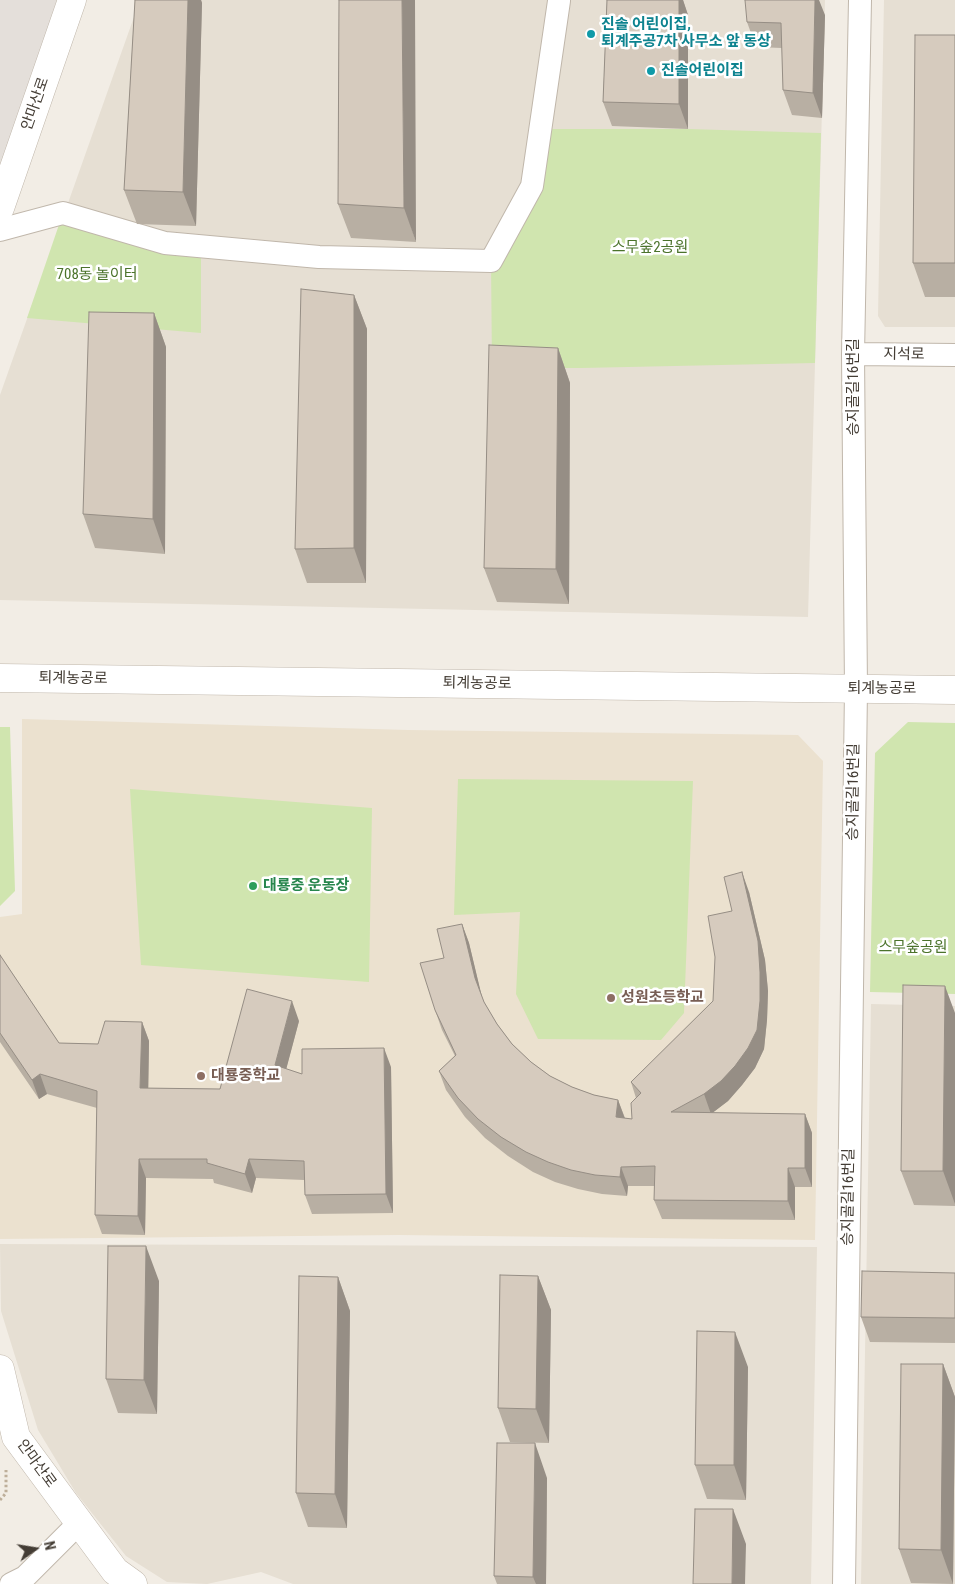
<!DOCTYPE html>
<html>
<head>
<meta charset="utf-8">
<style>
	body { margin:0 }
	#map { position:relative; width:955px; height:1584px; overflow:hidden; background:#f2ede5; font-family:"Roboto Condensed",sans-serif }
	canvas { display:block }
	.north { position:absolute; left:10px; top:1524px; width:50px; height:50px; -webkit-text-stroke:4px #fff; paint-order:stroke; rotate:77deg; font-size:14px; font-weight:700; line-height:20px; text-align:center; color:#443d35 }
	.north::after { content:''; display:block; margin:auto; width:18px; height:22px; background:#443d35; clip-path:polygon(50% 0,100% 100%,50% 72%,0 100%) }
</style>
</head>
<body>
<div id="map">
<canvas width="955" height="1584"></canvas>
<div class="north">N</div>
</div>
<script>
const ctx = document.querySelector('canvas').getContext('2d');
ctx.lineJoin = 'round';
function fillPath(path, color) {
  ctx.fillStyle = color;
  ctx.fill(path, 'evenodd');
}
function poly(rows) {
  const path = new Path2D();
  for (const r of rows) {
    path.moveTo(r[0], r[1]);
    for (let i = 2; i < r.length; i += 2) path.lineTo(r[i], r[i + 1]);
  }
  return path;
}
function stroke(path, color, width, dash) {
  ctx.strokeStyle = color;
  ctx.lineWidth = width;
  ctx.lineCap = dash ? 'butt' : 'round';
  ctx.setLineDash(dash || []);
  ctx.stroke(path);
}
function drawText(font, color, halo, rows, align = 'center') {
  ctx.font = font + ' "Roboto Condensed","Noto Sans KR",sans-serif';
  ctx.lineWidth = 5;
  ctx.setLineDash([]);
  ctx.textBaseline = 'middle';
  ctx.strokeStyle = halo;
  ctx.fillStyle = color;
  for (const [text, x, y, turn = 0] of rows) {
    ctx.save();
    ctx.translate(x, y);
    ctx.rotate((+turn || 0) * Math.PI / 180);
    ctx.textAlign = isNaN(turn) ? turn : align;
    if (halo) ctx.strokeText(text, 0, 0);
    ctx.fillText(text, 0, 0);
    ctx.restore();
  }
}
const residential = poly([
	[140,0,825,0,808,617,0,600,0,395],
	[884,0,955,0,955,327,885,327,878,316],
	[871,1004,955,1006,955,1584,861,1584],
	[0,1244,817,1247,811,1584,293,1584,261,1572,207,1584,167,1582,126,1556,76,1493,38,1430,1,1311]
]);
const industrial = poly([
	[0,0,72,0,0,207]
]);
const education = poly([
	[22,719,408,730,798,735,823,761,815,1240,399,1235,0,1239,0,917,22,914]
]);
const green = poly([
	[540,129,688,129,821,133,815,363,581,368,492,368,491,261,532,186],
	[63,213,201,246,201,333,27,318],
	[908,722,955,723,955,994,870,992,875,753],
	[0,727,10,727,15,891,0,906],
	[458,779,693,781,684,1013,661,1040,538,1039,516,994,520,912,454,915],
	[130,789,372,808,369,982,141,965]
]);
const path = poly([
	[0,1500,6,1493,6,1470]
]);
const minor = poly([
	[0,230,63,213,165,243,319,257,491,261,532,186,559,1],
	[853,354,955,355],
	[11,1584,25,1577,79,1523],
	[844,1584,856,689,853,354,860,0]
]);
const tertiary = poly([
	[0,208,72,0],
	[0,678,955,690],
	[0,1369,16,1437,115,1571,133,1584]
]);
const wall = poly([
	[135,0,201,0,202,3,196,226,137,224,124,190],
	[339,0,416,242,351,238,338,204],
	[607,0,683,0,688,15,688,129,612,126,603,102],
	[825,15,822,118,792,115,783,90,782,48,756,47,747,22],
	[955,35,955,297,925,297,913,263],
	[354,295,367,329,366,583,307,583,295,549],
	[154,313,166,347,165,554,95,548,83,514],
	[558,348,570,383,569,604,497,602,484,568],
	[749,892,765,960,768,991,767,1020,764,1049,755,1068,742,1085,728,1101,712,1113,805,1114,812,1133,812,1187,795,1187,795,1220,662,1219,654,1200,655,1186,628,1186,627,1196,602,1194,578,1189,555,1182,533,1172,508,1156,485,1138,465,1117,446,1090,439,1071,455,1056,442,1030,435,1010,444,958,462,924,469,943,481,994,484,1002,497,1024,512,1044,531,1062,550,1076,572,1087,594,1095,618,1100,625,1118,632,1119,636,1098,631,1082,713,1001,732,911],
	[0,955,59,1043,98,1044,142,1022,149,1041,148,1088,220,1089,299,1021,286,1069,302,1074,391,1067,393,1213,312,1214,305,1195,304,1180,256,1178,252,1193,214,1183,213,1179,146,1178,145,1235,102,1234,95,1215,97,1108,47,1094,39,1099,0,1042],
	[955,1013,955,1206,914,1205,901,1171],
	[955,1273,955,1343,870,1342,861,1317],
	[538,1276,551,1310,549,1443,510,1442,498,1408],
	[338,1277,350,1311,347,1528,308,1527,296,1493],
	[159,1281,157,1414,118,1413,106,1379],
	[943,1364,955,1397,953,1584,911,1583,899,1549],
	[748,1367,746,1500,707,1499,695,1465],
	[547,1478,546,1584,497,1584,494,1576]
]);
const shadedWall = poly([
	[188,0,201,0,202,3,196,226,183,192],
	[402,0,415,0,416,242,404,208],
	[679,0,683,0,688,15,688,129,679,104],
	[815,0,819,0,825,15,822,118,813,93],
	[354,295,367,329,366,583,354,548],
	[154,313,166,347,165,554,153,519],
	[558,348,570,383,569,604,556,569],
	[742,872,749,892,765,960,768,991,767,1020,764,1049,755,1068,742,1085,728,1101,711,1114,704,1094],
	[462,924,469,943,482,997,475,978],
	[945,986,955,1013,955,1204,943,1171],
	[292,1001,299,1021,282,1085,275,1065],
	[142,1022,149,1041,148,1107,140,1088],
	[384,1048,391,1067,393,1213,386,1194],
	[40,1074,47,1094,39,1099,32,1080],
	[618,1100,625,1119,616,1117],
	[805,1114,812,1133,812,1187,805,1168],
	[139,1159,146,1178,145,1235,138,1216],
	[249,1159,256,1178,252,1193,245,1174],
	[621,1167,628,1186,627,1196,620,1177],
	[788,1168,795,1187,795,1220,788,1201],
	[146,1246,159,1281,157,1414,144,1380],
	[538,1276,551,1310,549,1443,536,1409],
	[338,1277,350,1311,347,1528,335,1494],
	[735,1332,748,1367,746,1500,734,1465],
	[943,1364,955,1397,953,1584,941,1550],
	[535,1443,547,1478,546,1584,536,1584,533,1577],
	[733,1509,746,1544,745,1584,732,1584]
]);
const building = poly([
	[135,0,188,0,183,192,124,190,135,0],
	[339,0,402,0,404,208,338,204,339,0],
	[607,0,679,0,679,104,603,102,607,0],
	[745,0,815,0,813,93,783,90,781,23,747,22,745,0],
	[915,35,955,35,955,263,913,263,915,35],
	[301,289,354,295,354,548,295,549,301,289],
	[89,312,154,313,153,519,83,514,89,312],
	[489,345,558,348,556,569,484,568,489,345],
	[742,872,758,941,760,972,760,1001,757,1030,748,1048,735,1066,721,1081,704,1094,671,1112,805,1114,805,1168,788,1168,788,1201,654,1200,655,1166,621,1167,620,1177,595,1175,571,1170,548,1162,526,1152,501,1137,478,1119,458,1098,439,1071,456,1055,435,1010,420,963,444,958,437,929,462,924,475,978,484,1002,497,1024,512,1044,531,1062,550,1076,572,1087,594,1095,618,1100,616,1117,632,1119,631,1103,641,1093,631,1082,713,1001,715,957,708,916,732,911,724,877,742,872],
	[0,955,59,1043,98,1044,105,1021,142,1022,140,1088,220,1089,247,989,292,1001,275,1065,302,1074,302,1049,384,1048,386,1194,305,1195,304,1161,249,1159,245,1174,207,1163,207,1159,139,1159,138,1216,95,1215,97,1091,40,1074,32,1080,0,1033,0,955],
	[903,985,945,986,943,1171,901,1171,903,985],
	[108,1246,146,1246,144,1380,106,1379,108,1246],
	[862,1271,955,1273,955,1318,861,1317,862,1271],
	[500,1275,538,1276,536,1409,498,1408,500,1275],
	[299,1276,338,1277,335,1494,296,1493,299,1276],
	[697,1331,735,1332,734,1465,695,1465,697,1331],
	[901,1364,943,1364,941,1550,899,1549,901,1364],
	[497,1443,535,1443,533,1577,494,1576,497,1443],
	[695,1509,733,1509,732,1584,693,1584,695,1509]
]);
const markers = [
	[591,34,5,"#0f9aa8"],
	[651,71,5,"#0f9aa8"],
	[253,886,5,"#2e9e5b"],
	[611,998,5,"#8d6e63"],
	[201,1076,5,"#8d6e63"]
];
const cultureNames = [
	["진솔 어린이집,",601,25],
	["퇴계주공7차 사무소 앞 동상",601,42],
	["진솔어린이집",661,71]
];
const streetNames = [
	["안마산로",36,104,-71],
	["지석로",904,355,1],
	["승지골길16번길",854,387,-90],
	["퇴계농공로",73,679,1],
	["퇴계농공로",477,684,1],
	["퇴계농공로",882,689],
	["승지골길16번길",854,792,-89],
	["승지골길16번길",849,1197,-89],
	["안마산로",36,1464,54]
];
const parkNames = [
	["스무숲2공원",650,248],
	["708동 놀이터",97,275],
	["스무숲공원",913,948]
];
const leisureNames = [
	["대룡중 운동장",263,886]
];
const educationNames = [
	["성원초등학교",621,998],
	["대룡중학교",211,1076]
];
fillPath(residential, '#e6dfd3');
fillPath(industrial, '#e4dfda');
fillPath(education, '#ebe1cf');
fillPath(green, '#d0e5af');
stroke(minor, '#c0b7ab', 24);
stroke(tertiary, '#c0b7ab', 29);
stroke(path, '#beaf9a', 3, [2.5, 2.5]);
stroke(minor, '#fff', 22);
stroke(tertiary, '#fff', 28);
fillPath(wall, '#b8afa3');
fillPath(shadedWall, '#968e85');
fillPath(building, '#d6cbbe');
stroke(building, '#968e85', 1);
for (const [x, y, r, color] of markers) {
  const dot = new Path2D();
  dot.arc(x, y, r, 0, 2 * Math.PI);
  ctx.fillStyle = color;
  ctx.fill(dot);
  stroke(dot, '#fff', 2);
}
drawText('bold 15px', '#0d838f', '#fff', cultureNames, 'left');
drawText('15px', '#443d35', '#fff', streetNames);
drawText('15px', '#4b732b', '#fff', parkNames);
drawText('bold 15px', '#27864d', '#fff', leisureNames, 'left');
drawText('bold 15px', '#785e54', '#fff', educationNames, 'left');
</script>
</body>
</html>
